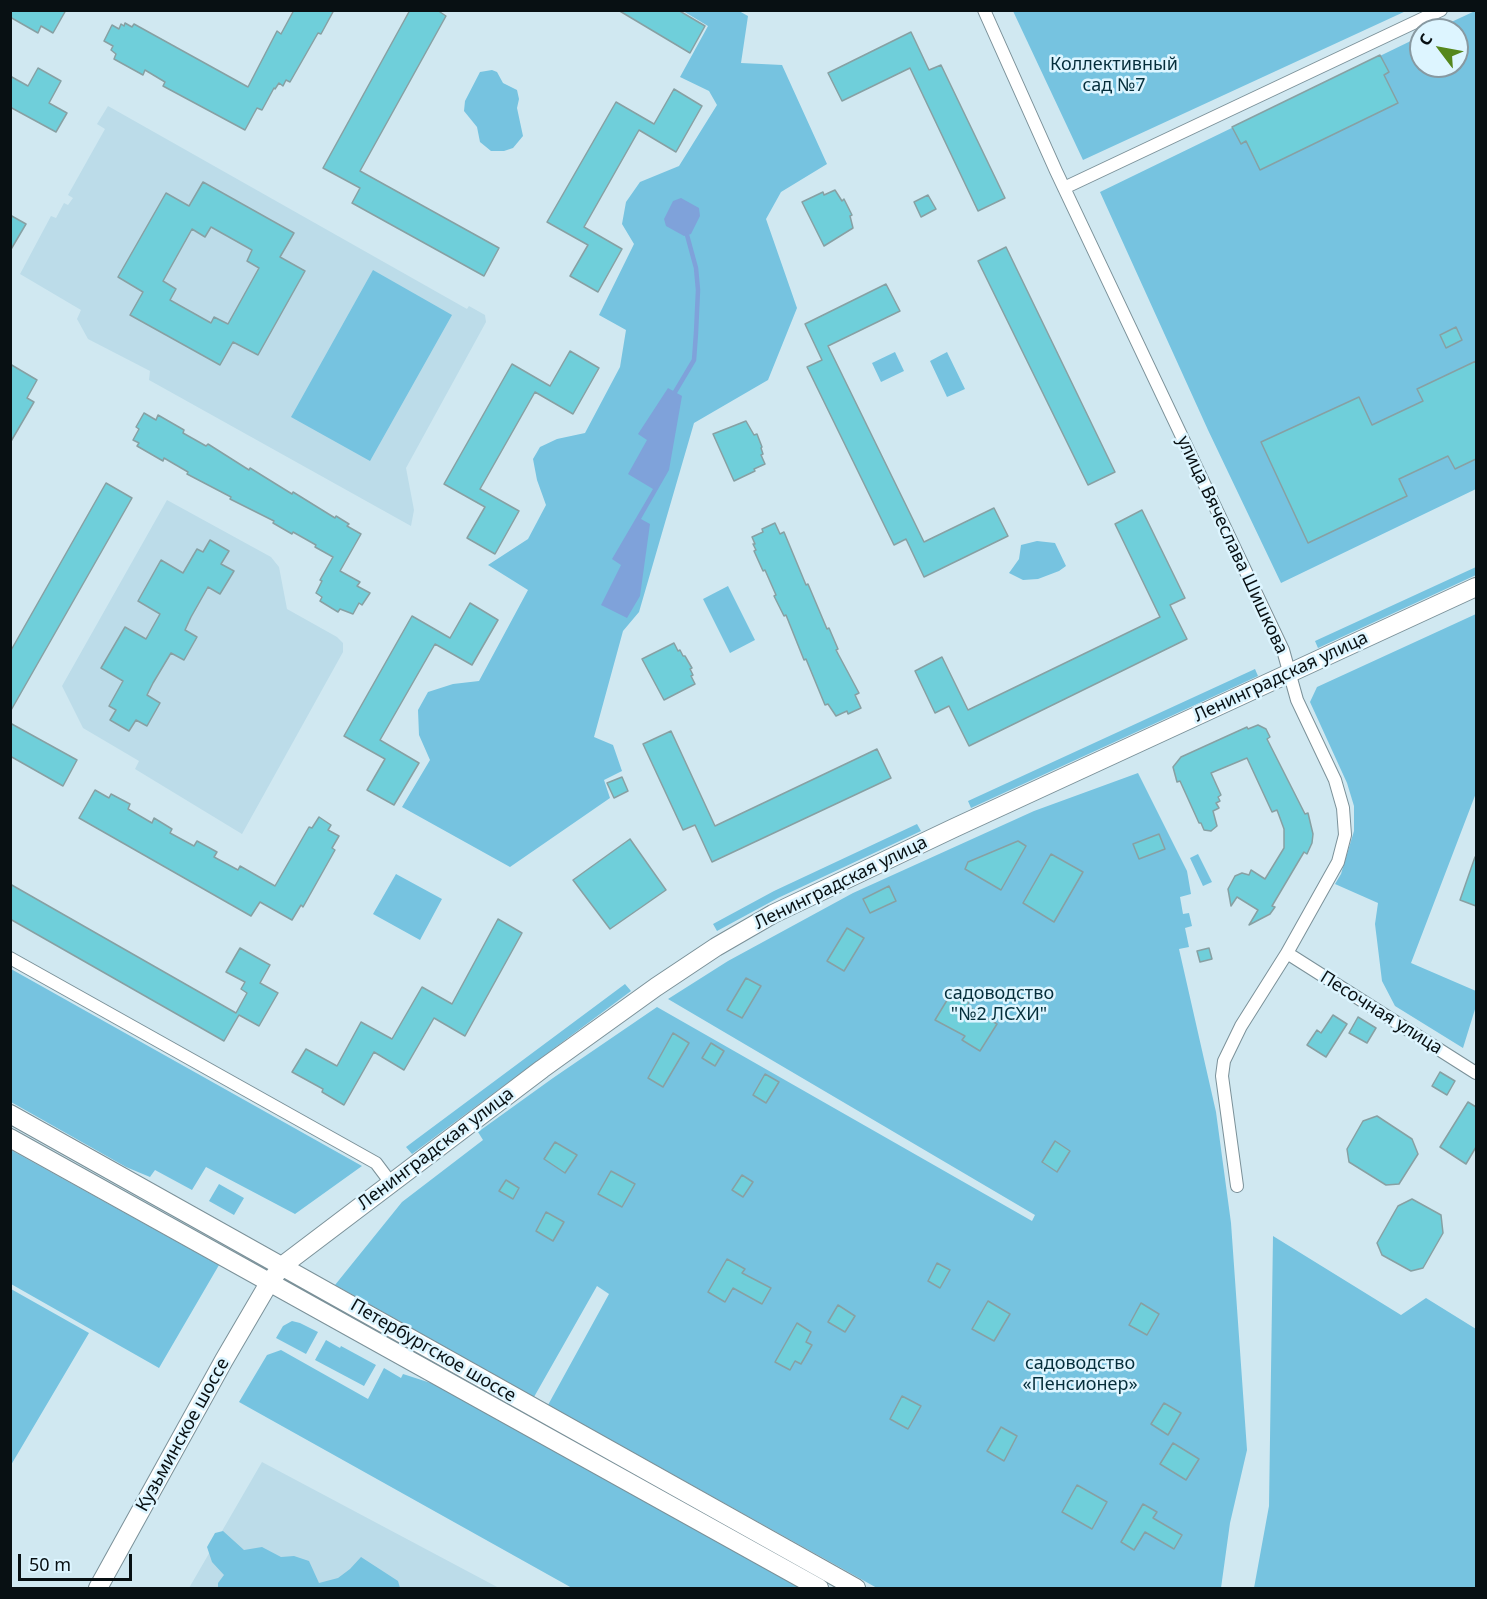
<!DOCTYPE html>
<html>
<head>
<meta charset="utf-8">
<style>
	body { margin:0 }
	#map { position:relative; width:1487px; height:1599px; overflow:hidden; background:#d0e8f1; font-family:"Noto Sans",sans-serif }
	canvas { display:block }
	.frame { position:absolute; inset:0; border:12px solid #081013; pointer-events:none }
	.north { position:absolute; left:1409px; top:18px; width:60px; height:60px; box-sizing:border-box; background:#ddf5ff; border:2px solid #8899a1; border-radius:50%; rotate:302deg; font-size:16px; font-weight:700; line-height:24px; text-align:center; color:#081013 }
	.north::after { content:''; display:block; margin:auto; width:21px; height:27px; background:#55871c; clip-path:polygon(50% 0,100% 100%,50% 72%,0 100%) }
	.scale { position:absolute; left:18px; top:1554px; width:114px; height:27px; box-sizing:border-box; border:3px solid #081013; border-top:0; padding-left:8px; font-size:18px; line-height:21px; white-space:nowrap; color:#081013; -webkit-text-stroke:4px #ddf5ff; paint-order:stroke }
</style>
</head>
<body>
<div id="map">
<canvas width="1487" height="1599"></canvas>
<div class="frame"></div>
<div class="north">С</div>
<div class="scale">50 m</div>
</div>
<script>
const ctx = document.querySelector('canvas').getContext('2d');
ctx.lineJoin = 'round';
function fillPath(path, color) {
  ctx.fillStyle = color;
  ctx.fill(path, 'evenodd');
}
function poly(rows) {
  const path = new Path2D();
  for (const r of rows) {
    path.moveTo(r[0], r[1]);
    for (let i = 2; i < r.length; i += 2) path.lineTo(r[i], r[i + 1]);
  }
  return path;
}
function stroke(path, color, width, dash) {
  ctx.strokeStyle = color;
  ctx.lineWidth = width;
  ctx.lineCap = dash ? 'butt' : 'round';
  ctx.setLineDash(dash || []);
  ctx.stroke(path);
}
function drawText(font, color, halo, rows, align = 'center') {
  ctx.font = font + ' "Noto Sans",sans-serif';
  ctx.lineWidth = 5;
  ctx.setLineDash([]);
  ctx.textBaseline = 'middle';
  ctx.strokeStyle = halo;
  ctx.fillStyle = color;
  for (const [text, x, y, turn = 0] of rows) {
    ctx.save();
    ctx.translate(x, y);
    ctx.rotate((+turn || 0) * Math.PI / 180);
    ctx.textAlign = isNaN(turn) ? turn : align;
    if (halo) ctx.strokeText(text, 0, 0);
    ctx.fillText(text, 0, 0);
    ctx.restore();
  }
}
const built = poly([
	[108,106,467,309,469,306,485,315,486,322,406,468,414,510,411,526,149,380,150,371,88,339,77,319,81,310,20,274,51,216,56,218,64,203,68,205,73,198,68,195,105,129,97,124],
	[167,500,271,557,279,567,287,609,337,637,343,643,343,652,242,834,135,769,139,761,83,728,62,686],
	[262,1462,499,1588,189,1588]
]);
const green = poly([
	[683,11,739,11,748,16,741,63,782,65,827,164,781,192,766,219,797,308,768,380,694,423,639,612,623,631,594,737,613,745,622,771,604,780,610,798,510,867,402,807,430,760,419,735,418,710,428,692,453,684,479,681,528,590,488,565,528,539,546,505,537,480,533,459,540,447,557,439,585,433,620,367,626,330,599,315,634,244,622,224,626,202,640,182,679,166,717,105,709,91,680,77,708,26],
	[1013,11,1406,11,1083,160],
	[1475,11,1476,11,1476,489,1281,583,1208,430,1100,192,1421,36,1421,66,1457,66,1457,30,1434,30],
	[492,70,497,72,503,83,517,90,519,99,517,108,523,136,513,148,504,151,491,151,480,142,477,127,464,111,465,101,480,72],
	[373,270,452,315,370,461,291,417],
	[895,352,904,371,881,382,872,363],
	[947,352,965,389,947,397,930,361],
	[1037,541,1055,543,1066,566,1059,571,1038,579,1023,580,1009,573,1019,559,1021,545],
	[1476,567,1476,575,1318,648,1315,641],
	[728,586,755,640,730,653,703,599],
	[1476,614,1476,793,1411,963,1476,991,1476,1006,1463,1048,1395,1006,1382,981,1375,924,1378,903,1335,884,1341,874,1354,831,1354,806,1347,783,1310,702,1317,687],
	[1255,669,1258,676,971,808,968,801],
	[1138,773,1187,871,1191,894,1180,897,1183,914,1189,913,1192,926,1185,928,1189,947,1179,949,1216,1112,1231,1223,1247,1450,1230,1523,1221,1588,877,1588,548,1405,609,1294,597,1286,534,1397,335,1285,402,1202,483,1140,478,1132,553,1078,657,1007,1032,1221,1035,1215,668,999,728,961,853,893,1034,811],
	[917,824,921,831,778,898,717,931,713,924,774,891],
	[1198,854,1212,882,1203,886,1190,858],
	[396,874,442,899,420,940,373,914],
	[11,969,362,1166,295,1214,206,1167,192,1190,155,1170,150,1177,126,1167,11,1102],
	[625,984,631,991,412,1154,406,1147],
	[11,1150,219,1265,159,1368,11,1284],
	[219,1184,244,1198,234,1215,209,1201],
	[1273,1236,1401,1315,1426,1298,1476,1329,1476,1588,1254,1588,1269,1506],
	[11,1289,89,1333,11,1465],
	[292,1321,300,1323,318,1332,306,1354,276,1338,283,1326],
	[326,1340,340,1348,341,1346,376,1365,364,1386,315,1360],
	[281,1350,368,1399,384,1368,401,1378,403,1374,437,1385,801,1588,572,1588,239,1402,267,1355],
	[223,1531,244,1550,262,1547,281,1557,294,1556,309,1561,319,1583,338,1578,350,1569,361,1557,398,1581,400,1588,218,1588,218,1583,224,1575,212,1562,207,1547,215,1533]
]);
const water = poly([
	[681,198,699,208,700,216,691,234,684,236,666,226,664,219,673,201],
	[668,388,682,396,669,470,641,519,650,524,640,596,627,618,601,605,621,565,612,559,653,489,628,474,647,440,638,434]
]);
const stream = poly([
	[675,392,694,360,696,333,698,290,696,268,687,235]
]);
const building = poly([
	[10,10,66,10,53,33,41,26,38,33,10,17,10,10],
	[294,10,334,10,321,34,318,33,290,82,286,80,283,86,279,83,275,89,274,88,262,110,257,108,245,130,163,86,165,82,145,70,143,75,114,59,116,54,111,50,113,46,104,41,112,25,119,29,121,24,124,26,125,23,132,27,134,24,248,87,277,31,281,34,294,10],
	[410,10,437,10,446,16,360,171,499,248,484,276,352,203,360,188,323,168,410,10],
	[618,10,678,10,705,26,690,53,618,10],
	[911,32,929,70,941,65,1005,198,978,211,910,68,842,101,828,73,911,32],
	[1380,55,1389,72,1384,75,1398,103,1260,170,1246,141,1241,144,1232,127,1380,55],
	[38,68,61,81,49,103,67,113,56,132,10,107,10,76,28,86,38,68],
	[674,89,702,106,676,152,639,130,584,227,622,249,598,292,570,276,588,245,547,222,616,102,654,124,674,89],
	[203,182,294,233,280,257,305,271,258,355,233,342,220,365,130,315,143,292,118,277,166,193,189,206,203,182],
	[211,227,252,250,247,261,259,268,228,324,214,317,211,323,170,300,176,289,163,281,192,229,205,237,211,227],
	[835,190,842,201,844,199,852,215,850,216,853,228,824,246,802,202,823,192,824,195,835,190],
	[928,195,936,209,921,217,914,202,928,195],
	[10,215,26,224,10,251,10,215],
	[1006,247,1115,472,1088,485,978,261,1006,247],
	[886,284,900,311,828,346,924,542,994,508,1008,536,924,577,906,539,894,545,807,367,822,360,805,324,886,284],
	[1456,327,1462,340,1446,348,1440,335,1456,327],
	[570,351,599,368,573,414,535,392,480,489,519,511,495,554,467,538,485,507,444,484,512,364,550,386,570,351],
	[1476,361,1476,459,1455,469,1448,456,1399,479,1407,496,1308,543,1261,442,1359,397,1372,425,1423,401,1417,389,1476,361],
	[10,364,37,380,27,398,34,402,10,443,10,364],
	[144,413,156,420,158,415,184,430,183,433,206,446,208,444,249,470,250,468,292,494,293,492,335,518,336,516,349,524,347,526,361,534,340,571,360,582,357,586,370,593,362,605,359,603,353,614,340,609,338,612,320,601,322,597,316,593,322,581,320,580,333,557,315,547,316,545,293,532,292,534,273,523,274,521,230,499,231,497,187,474,188,472,164,458,163,461,137,446,139,443,133,440,139,429,136,427,144,413],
	[746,421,754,435,757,434,762,447,761,448,763,454,761,455,765,464,754,469,755,471,734,481,713,434,746,421],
	[106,483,132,498,10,712,10,652,106,483],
	[1142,510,1185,598,1170,605,1187,639,969,746,949,706,935,713,915,671,942,657,968,710,1160,617,1115,524,1142,510],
	[775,523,780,534,784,532,806,585,808,584,827,629,829,628,838,649,836,650,859,693,855,695,861,708,848,714,847,711,836,716,828,704,825,705,806,659,804,660,786,615,784,616,774,596,776,595,765,570,763,571,754,551,756,550,753,544,755,544,752,537,763,532,762,529,775,523],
	[210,540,229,551,221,564,234,571,220,594,208,587,191,617,185,630,197,637,184,660,171,653,153,683,147,695,160,703,147,726,136,720,129,731,110,720,116,710,109,706,123,681,101,668,125,627,146,639,160,614,138,601,161,560,183,573,197,549,203,552,210,540],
	[470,603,498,620,472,665,435,644,380,740,419,763,394,805,367,790,385,759,344,736,412,616,450,638,470,603],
	[674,643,678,651,680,650,683,656,685,656,692,668,690,669,693,675,691,676,695,684,664,700,642,659,674,643],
	[10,723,77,760,63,786,10,756,10,723],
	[1258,725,1266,729,1270,737,1267,739,1305,814,1308,813,1313,834,1312,843,1307,854,1304,852,1272,906,1275,907,1270,914,1249,925,1258,910,1237,897,1231,906,1228,889,1235,876,1242,873,1249,875,1251,870,1265,879,1284,848,1284,829,1277,810,1272,812,1247,758,1211,773,1221,795,1218,797,1220,801,1216,803,1219,808,1213,811,1217,826,1211,831,1204,830,1201,823,1199,823,1180,781,1177,782,1173,767,1181,757,1247,727,1248,729,1258,725],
	[671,731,715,826,877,749,891,778,712,862,695,825,683,830,643,744,671,731],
	[622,777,628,791,614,798,607,783,622,777],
	[95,790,109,798,111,794,130,804,128,809,152,823,154,818,172,829,170,833,194,846,197,841,217,852,214,857,238,870,240,866,275,886,309,827,312,828,319,817,331,825,328,830,339,836,332,848,335,850,303,907,301,905,292,920,260,902,251,916,79,818,95,790],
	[1159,834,1165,849,1139,859,1133,844,1159,834],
	[630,839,666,890,610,929,573,880,630,839],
	[1018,841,1026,846,1001,890,965,869,968,862,1018,841],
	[1051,854,1083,872,1054,922,1023,903,1051,854],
	[1475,857,1476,857,1476,906,1460,900,1475,857],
	[10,884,236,1013,247,993,241,989,245,982,226,972,240,948,270,965,260,983,278,993,259,1026,239,1015,224,1041,10,919,10,884],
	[889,886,896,901,870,913,863,899,889,886],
	[498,919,522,933,465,1036,434,1018,404,1070,374,1052,344,1105,322,1092,323,1089,292,1072,306,1049,337,1066,361,1022,392,1039,422,987,452,1004,498,919],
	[847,928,864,938,844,971,827,961,847,928],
	[1209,948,1212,959,1200,962,1197,951,1209,948],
	[746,978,761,986,742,1018,727,1010,746,978],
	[952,992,969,1002,967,1006,997,1024,980,1051,962,1040,965,1036,935,1020,952,992],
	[1333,1015,1347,1024,1326,1057,1307,1045,1317,1030,1321,1033,1333,1015],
	[1358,1017,1376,1028,1367,1043,1349,1033,1358,1017],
	[673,1033,689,1043,663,1087,648,1078,673,1033],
	[711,1043,724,1051,715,1066,702,1058,711,1043],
	[1440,1072,1455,1081,1447,1095,1432,1086,1440,1072],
	[765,1074,779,1082,766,1103,753,1095,765,1074],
	[1468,1102,1476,1107,1476,1147,1466,1164,1440,1147,1468,1102],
	[1377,1116,1412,1139,1418,1154,1399,1184,1386,1185,1349,1162,1347,1149,1363,1121,1377,1116],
	[1055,1141,1070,1151,1057,1172,1042,1162,1055,1141],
	[555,1142,577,1155,565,1173,544,1159,555,1142],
	[611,1171,635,1184,622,1207,598,1194,611,1171],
	[742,1175,753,1182,743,1197,732,1190,742,1175],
	[506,1180,519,1188,513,1199,499,1191,506,1180],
	[1412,1199,1441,1215,1443,1233,1423,1268,1411,1271,1382,1255,1377,1243,1398,1206,1412,1199],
	[546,1212,564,1222,553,1241,536,1231,546,1212],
	[727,1259,745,1269,742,1273,771,1288,762,1304,733,1288,725,1302,708,1292,727,1259],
	[937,1263,950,1270,940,1288,928,1281,937,1263],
	[988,1301,1010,1314,994,1341,972,1329,988,1301],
	[1141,1303,1159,1314,1147,1335,1129,1325,1141,1303],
	[838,1305,855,1316,845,1332,828,1322,838,1305],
	[797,1323,811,1332,806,1342,812,1345,801,1364,795,1361,790,1370,775,1362,797,1323],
	[902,1396,921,1406,908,1429,890,1419,902,1396],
	[1164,1403,1181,1413,1168,1435,1151,1424,1164,1403],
	[1001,1427,1017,1436,1004,1461,987,1451,1001,1427],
	[1173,1443,1199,1459,1186,1480,1160,1464,1173,1443],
	[1077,1485,1107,1502,1092,1529,1062,1512,1077,1485],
	[1143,1504,1157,1512,1153,1518,1182,1535,1174,1549,1145,1532,1134,1550,1121,1542,1143,1504]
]);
const street = poly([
	[984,10,1056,171,1283,650,1297,700,1335,780,1343,808,1345,835,1338,862,1287,953,1241,1026,1224,1061,1222,1076,1237,1186],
	[1064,188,1441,10],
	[1287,953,1476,1073],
	[10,958,376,1163,391,1183]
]);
const secondary = poly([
	[10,1114,856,1588],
	[10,1138,819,1588],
	[98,1588,224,1360,269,1283,282,1266,542,1069,656,987,716,947,773,914,954,828,1476,587]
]);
const parkNames = [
	["Коллективный",1114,65],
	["сад №7",1114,86],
	["садоводство",999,994],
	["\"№2 ЛСХИ\"",999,1015],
	["садоводство",1080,1364],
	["«Пенсионер»",1080,1385]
];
const streetNames = [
	["улица Вячеслава Шишкова",1232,545,65],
	["Ленинградская улица",1281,677,-25],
	["Ленинградская улица",841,883,-26],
	["Песочная улица",1381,1013,32],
	["Ленинградская улица",436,1149,-37],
	["Петербургское шоссе",433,1351,30],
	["Кузьминское шоссе",183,1435,-61]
];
fillPath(built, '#bcdce9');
fillPath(green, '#76c3e0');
fillPath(water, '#7fa2da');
stroke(stream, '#7fa2da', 4.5);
fillPath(building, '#6fcfda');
stroke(building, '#87a0a3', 1.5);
stroke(street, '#7b9199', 14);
stroke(secondary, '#7b9199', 20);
stroke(street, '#fff', 12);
stroke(secondary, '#fff', 18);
drawText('18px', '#052e3b', '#ddf5ff', parkNames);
drawText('18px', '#081013', '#ddf5ff', streetNames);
</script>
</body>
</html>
